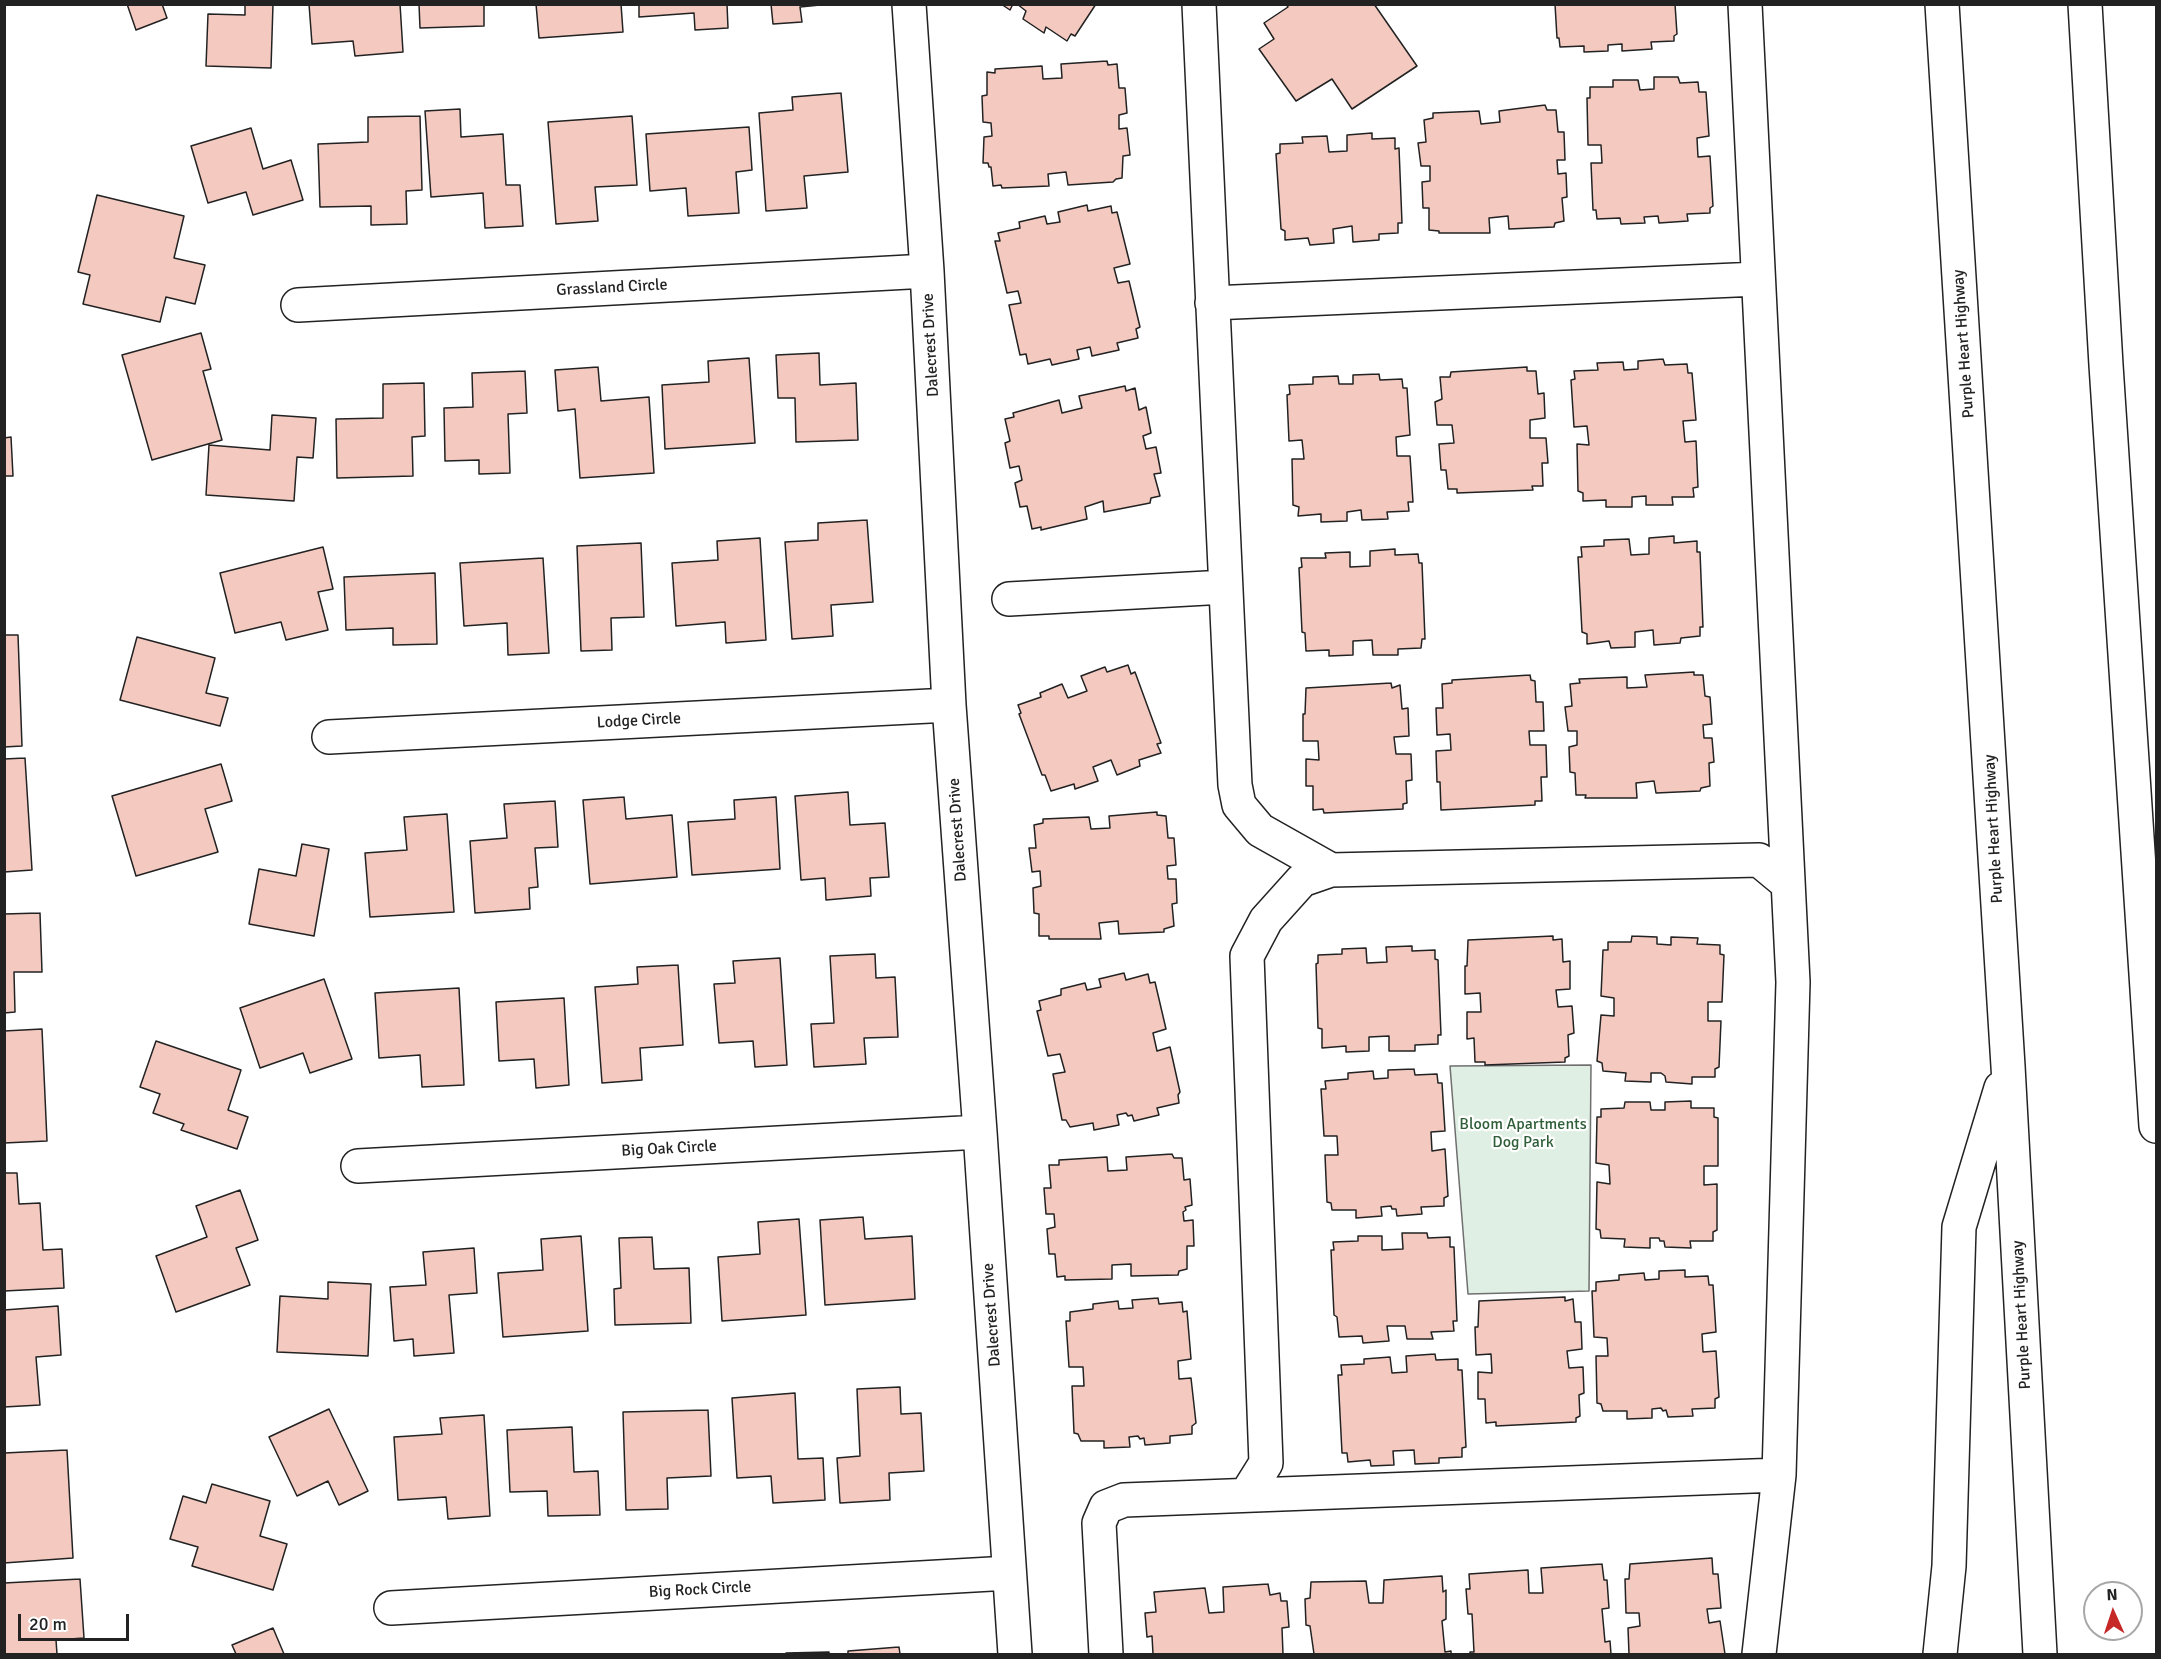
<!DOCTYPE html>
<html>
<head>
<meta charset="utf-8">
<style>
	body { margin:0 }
	#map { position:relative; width:2161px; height:1659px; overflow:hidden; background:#fff; font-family:Signika,sans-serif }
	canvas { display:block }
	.frame { position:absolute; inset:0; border:6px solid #222; pointer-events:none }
	.north { position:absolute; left:2083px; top:1581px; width:60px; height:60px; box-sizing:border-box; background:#fff; border:2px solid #a7a7a7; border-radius:50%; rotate:357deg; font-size:16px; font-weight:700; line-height:24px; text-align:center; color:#222 }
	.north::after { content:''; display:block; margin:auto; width:21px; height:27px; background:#c62828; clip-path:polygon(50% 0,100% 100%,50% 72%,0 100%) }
	.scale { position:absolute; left:18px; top:1614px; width:111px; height:27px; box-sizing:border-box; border:3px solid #222; border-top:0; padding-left:8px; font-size:18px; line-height:21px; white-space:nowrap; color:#222; -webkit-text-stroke:4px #fff; paint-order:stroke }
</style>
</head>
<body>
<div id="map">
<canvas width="2161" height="1659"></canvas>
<div class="frame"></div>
<div class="north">N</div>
<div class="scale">20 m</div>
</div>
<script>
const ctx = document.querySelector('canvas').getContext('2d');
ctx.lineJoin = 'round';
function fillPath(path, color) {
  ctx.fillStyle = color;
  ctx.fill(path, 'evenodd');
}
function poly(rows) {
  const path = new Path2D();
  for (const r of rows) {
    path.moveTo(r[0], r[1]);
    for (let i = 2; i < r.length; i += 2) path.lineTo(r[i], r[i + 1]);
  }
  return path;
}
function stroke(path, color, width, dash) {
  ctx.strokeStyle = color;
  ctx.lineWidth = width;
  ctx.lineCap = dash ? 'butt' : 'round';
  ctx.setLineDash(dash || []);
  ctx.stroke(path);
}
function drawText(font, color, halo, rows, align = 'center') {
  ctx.font = font + ' Signika,sans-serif';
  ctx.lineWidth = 4.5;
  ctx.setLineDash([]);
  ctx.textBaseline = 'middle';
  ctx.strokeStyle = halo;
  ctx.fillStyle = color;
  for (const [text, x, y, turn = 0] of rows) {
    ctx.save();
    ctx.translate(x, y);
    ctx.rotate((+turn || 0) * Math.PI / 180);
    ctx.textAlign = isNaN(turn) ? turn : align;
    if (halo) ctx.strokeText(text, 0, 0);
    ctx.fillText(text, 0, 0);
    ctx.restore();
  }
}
const green = poly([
	[1591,1065,1589,1291,1468,1294,1450,1066,1591,1065]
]);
const building = poly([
	[127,4,162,4,167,18,136,30,127,4],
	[245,4,273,4,271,68,206,66,208,14,245,15,245,4],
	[309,4,400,4,403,52,355,56,353,41,312,44,309,4],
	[419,4,484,4,484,26,420,28,419,4],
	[536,4,621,4,623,32,539,38,536,4],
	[639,4,727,4,728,28,695,30,694,13,639,17,639,4],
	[771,4,830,4,800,7,802,22,773,24,771,4],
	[1001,4,1013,4,1010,10,1001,4],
	[1017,4,1096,4,1075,36,1071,34,1067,41,1046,27,1044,33,1023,19,1026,11,1017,4],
	[1286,4,1374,4,1417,66,1352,109,1332,79,1296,101,1259,49,1274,39,1264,23,1288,7,1286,4],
	[1555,4,1675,4,1677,34,1674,36,1674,41,1651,42,1652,49,1622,51,1622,44,1608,45,1608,51,1584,52,1584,46,1560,47,1559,38,1557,38,1555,4],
	[1107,61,1108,65,1117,64,1119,88,1125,88,1127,113,1119,115,1119,129,1127,128,1130,155,1123,156,1122,178,1116,179,1113,182,1068,185,1066,172,1048,174,1049,186,1002,188,1001,185,993,186,991,167,989,167,988,163,983,163,984,137,992,136,991,123,983,122,982,96,987,95,987,72,995,73,995,69,1042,66,1043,79,1062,78,1061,64,1107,61],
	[1654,77,1678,77,1680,83,1698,82,1699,92,1706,92,1709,136,1697,138,1698,157,1710,156,1713,206,1710,208,1710,213,1687,214,1688,221,1659,223,1658,216,1644,217,1645,223,1621,224,1620,218,1597,219,1596,210,1593,210,1591,163,1602,163,1601,145,1588,145,1587,98,1590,98,1590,87,1613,87,1613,80,1638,80,1640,90,1654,89,1654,77],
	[841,93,848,172,804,176,807,208,766,211,759,113,793,110,792,97,841,93],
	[1545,105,1547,110,1556,110,1558,132,1564,132,1565,160,1557,160,1558,174,1566,173,1567,197,1562,198,1564,221,1555,223,1554,227,1509,229,1508,216,1489,218,1490,233,1439,233,1439,231,1429,230,1429,208,1423,208,1422,182,1430,181,1430,166,1421,166,1418,143,1426,142,1424,120,1433,118,1433,113,1479,111,1481,124,1500,122,1499,111,1545,105],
	[460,109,461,137,503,134,506,185,520,185,523,226,485,228,483,193,431,197,425,111,460,109],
	[420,116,422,190,406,191,407,224,371,225,371,206,320,207,318,144,368,142,368,117,420,116],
	[632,116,637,185,595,187,598,221,556,224,548,122,632,116],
	[749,127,752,170,736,172,739,213,688,216,686,188,650,191,646,134,749,127],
	[251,128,263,169,291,160,303,200,253,215,246,192,208,203,191,146,251,128],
	[1372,133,1372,139,1395,138,1395,149,1399,148,1402,223,1398,223,1398,233,1379,234,1379,240,1353,242,1352,226,1333,229,1334,243,1310,245,1308,238,1285,240,1285,231,1281,229,1276,154,1280,153,1280,144,1303,143,1302,137,1327,136,1329,152,1347,151,1347,135,1372,133],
	[97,195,184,216,174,258,205,265,195,304,166,297,160,322,83,304,90,275,78,272,97,195],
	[1087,205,1088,211,1111,206,1112,213,1117,212,1130,264,1114,268,1118,283,1129,281,1140,327,1136,329,1138,338,1117,343,1119,350,1092,356,1090,347,1077,350,1079,359,1052,365,1050,359,1028,364,1026,354,1020,355,1009,305,1021,303,1018,291,1007,293,995,241,1000,241,998,233,1020,228,1019,222,1045,216,1047,224,1060,222,1058,212,1087,205],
	[201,333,211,369,203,371,222,440,152,460,122,355,201,333],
	[819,353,820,385,856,383,858,440,796,442,795,398,778,398,776,355,819,353],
	[749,358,755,443,665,449,662,385,709,382,708,361,749,358],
	[1663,359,1665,365,1687,364,1688,373,1692,373,1696,420,1683,421,1685,442,1696,441,1698,487,1693,488,1694,497,1672,497,1673,505,1646,505,1646,496,1632,497,1632,507,1606,507,1606,500,1583,501,1583,493,1578,491,1577,444,1589,445,1587,426,1574,427,1571,380,1575,379,1574,371,1598,370,1597,363,1623,362,1624,370,1638,369,1638,361,1663,359],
	[598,367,601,401,649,397,654,473,580,478,575,409,558,411,555,370,598,367],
	[1527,367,1527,371,1536,371,1538,394,1544,393,1545,418,1530,420,1530,438,1546,438,1548,463,1542,463,1543,486,1532,486,1533,490,1457,493,1457,489,1448,489,1446,470,1441,470,1439,444,1454,443,1452,425,1437,425,1435,402,1442,399,1440,377,1450,377,1451,372,1527,367],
	[525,371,527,413,508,414,510,473,479,474,479,460,445,461,444,408,473,407,472,373,525,371],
	[1379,374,1380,380,1402,379,1403,388,1407,388,1410,435,1396,437,1397,456,1410,456,1413,502,1408,502,1409,511,1387,512,1388,519,1362,520,1361,510,1347,512,1347,521,1321,522,1321,514,1298,516,1299,507,1293,505,1292,459,1304,459,1302,440,1289,441,1287,395,1290,394,1289,385,1313,384,1313,377,1338,376,1339,384,1353,384,1353,375,1379,374],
	[424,383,425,436,412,437,413,476,337,478,336,419,383,418,383,384,424,383],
	[1125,386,1126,391,1135,388,1139,410,1146,407,1151,433,1143,436,1146,449,1156,447,1161,473,1154,474,1160,496,1151,498,1150,503,1104,512,1103,501,1085,507,1087,519,1041,530,1041,527,1032,529,1027,506,1020,507,1015,483,1022,480,1019,466,1010,468,1005,443,1010,441,1005,419,1014,417,1013,413,1059,400,1062,413,1082,408,1079,396,1125,386],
	[272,415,316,418,313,458,297,457,294,501,206,495,209,445,270,450,272,415],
	[11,437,13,476,4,476,4,438,11,437],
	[867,520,873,602,831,605,833,636,792,639,785,542,818,540,818,523,867,520],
	[1674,536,1674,543,1697,541,1697,552,1700,552,1703,627,1700,627,1700,636,1681,638,1680,643,1654,645,1653,630,1635,632,1635,647,1611,648,1609,641,1587,644,1587,634,1582,632,1578,557,1582,557,1581,547,1604,546,1604,540,1629,539,1631,555,1649,554,1649,538,1674,536],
	[760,538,766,640,726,643,725,622,676,626,672,563,718,560,717,541,760,538],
	[641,543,644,617,611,618,612,650,581,651,577,546,641,543],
	[323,547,333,589,318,592,328,630,286,640,281,622,235,633,220,573,323,547],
	[1395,549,1395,555,1418,554,1419,563,1422,563,1425,639,1422,639,1421,648,1398,649,1398,655,1373,655,1372,640,1353,641,1353,655,1329,656,1329,650,1306,651,1305,633,1302,632,1299,568,1302,567,1301,558,1326,558,1325,553,1350,552,1350,567,1370,566,1370,551,1395,549],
	[543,558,549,653,508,655,507,623,464,626,460,563,543,558],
	[435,573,437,644,393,645,393,628,346,630,344,577,435,573],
	[4,635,18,635,22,746,4,747,4,635],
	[137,637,215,658,206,693,228,698,220,726,120,700,137,637],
	[1128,665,1131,674,1135,672,1161,743,1157,744,1161,753,1139,760,1140,766,1117,775,1111,760,1093,767,1098,781,1075,789,1074,784,1051,791,1045,775,1042,775,1019,714,1021,713,1018,705,1041,697,1040,693,1062,684,1068,698,1087,691,1081,676,1105,667,1107,672,1128,665],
	[1694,672,1694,675,1703,675,1705,696,1710,697,1712,724,1703,725,1704,738,1712,738,1714,762,1709,763,1710,786,1701,788,1700,791,1656,793,1654,781,1636,783,1637,798,1585,798,1586,795,1576,795,1575,773,1570,772,1569,747,1577,745,1577,731,1568,731,1565,707,1572,706,1570,684,1580,683,1579,679,1627,677,1627,688,1647,687,1645,675,1694,672],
	[1530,675,1531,680,1535,681,1536,702,1543,702,1544,731,1529,731,1530,745,1546,745,1547,777,1541,777,1542,801,1535,801,1535,805,1441,810,1440,782,1437,782,1436,751,1451,750,1450,734,1437,735,1436,708,1443,708,1442,684,1452,683,1452,680,1530,675],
	[1391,683,1392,688,1400,685,1402,709,1408,708,1409,736,1394,737,1396,754,1411,754,1412,780,1406,781,1407,803,1403,804,1403,809,1324,813,1323,809,1313,810,1313,786,1306,786,1306,759,1319,760,1318,741,1303,741,1303,714,1305,714,1306,688,1391,683],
	[25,758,32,870,4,872,4,759,25,758],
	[221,764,232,801,205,809,218,852,136,876,112,796,221,764],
	[848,792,850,825,885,823,889,877,870,878,871,896,826,900,825,878,801,880,795,796,848,792],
	[624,797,626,819,672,815,677,877,590,884,583,800,624,797],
	[776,797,780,869,692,875,688,822,735,819,734,800,776,797],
	[555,801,558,847,535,848,538,887,529,888,530,909,475,913,470,841,507,838,504,804,555,801],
	[1157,812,1157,815,1166,816,1168,838,1174,838,1176,865,1167,866,1168,879,1176,879,1177,903,1172,904,1174,926,1164,929,1164,932,1119,934,1118,921,1099,923,1101,939,1049,939,1049,936,1039,936,1039,914,1034,913,1033,888,1041,886,1040,871,1032,872,1029,848,1036,848,1034,825,1043,823,1043,819,1089,817,1091,829,1110,828,1109,816,1157,812],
	[447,814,454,912,370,917,365,853,407,850,404,817,447,814],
	[302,844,329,849,314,936,249,924,259,869,296,876,302,844],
	[40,913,42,972,14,972,15,1012,4,1013,4,914,40,913],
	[1553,936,1553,940,1562,939,1563,962,1570,961,1570,989,1556,990,1558,1007,1572,1006,1574,1033,1568,1035,1569,1056,1565,1058,1565,1062,1485,1065,1485,1062,1475,1062,1474,1038,1467,1039,1467,1012,1481,1012,1480,993,1465,994,1465,966,1467,966,1468,940,1553,936],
	[1632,936,1657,937,1657,944,1671,945,1671,937,1698,938,1697,944,1720,945,1720,954,1724,955,1722,1002,1708,1002,1708,1021,1721,1021,1719,1067,1715,1069,1715,1077,1692,1077,1692,1084,1666,1082,1665,1076,1661,1073,1651,1073,1651,1082,1625,1081,1626,1073,1603,1071,1602,1063,1597,1061,1601,1015,1614,1016,1614,998,1601,996,1603,950,1608,950,1608,942,1631,942,1632,936],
	[1412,946,1412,951,1435,950,1435,959,1438,960,1441,1035,1438,1035,1438,1044,1415,1045,1415,1051,1389,1051,1389,1036,1369,1037,1369,1051,1346,1052,1346,1046,1322,1048,1322,1029,1318,1028,1316,964,1318,963,1318,955,1342,954,1342,949,1366,948,1367,963,1387,962,1386,947,1412,946],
	[875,954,876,978,895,977,898,1037,864,1038,866,1064,814,1067,811,1024,834,1023,830,956,875,954],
	[780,958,787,1065,755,1067,753,1041,719,1043,714,984,735,983,733,961,780,958],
	[678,965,683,1045,640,1048,642,1080,602,1083,595,987,638,984,637,967,678,965],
	[1124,973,1126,980,1148,974,1150,983,1155,982,1166,1029,1153,1033,1157,1051,1170,1047,1180,1092,1178,1095,1179,1103,1157,1108,1159,1115,1134,1121,1132,1115,1128,1116,1126,1113,1117,1115,1119,1125,1094,1130,1093,1123,1070,1127,1066,1120,1062,1120,1053,1074,1065,1072,1060,1054,1048,1056,1037,1011,1041,1010,1039,1001,1061,995,1061,989,1085,983,1087,990,1101,987,1099,979,1124,973],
	[324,979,352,1059,310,1073,303,1053,260,1068,240,1008,324,979],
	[459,988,464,1085,422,1087,420,1055,379,1058,375,993,459,988],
	[564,998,569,1085,536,1088,534,1059,499,1061,496,1002,564,998],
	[42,1029,47,1141,4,1143,4,1031,42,1029],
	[156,1041,241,1070,228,1110,248,1117,237,1149,181,1130,184,1124,153,1113,160,1094,140,1087,156,1041],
	[1414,1069,1415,1075,1437,1074,1438,1083,1442,1083,1445,1131,1431,1132,1432,1151,1445,1149,1448,1196,1444,1198,1444,1206,1421,1207,1422,1214,1397,1216,1396,1209,1392,1209,1391,1206,1381,1207,1382,1216,1356,1218,1356,1210,1332,1210,1331,1203,1327,1202,1325,1155,1338,1155,1337,1136,1324,1136,1321,1089,1326,1089,1325,1081,1348,1079,1348,1073,1373,1071,1374,1079,1388,1078,1388,1070,1414,1069],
	[1691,1101,1691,1108,1714,1108,1714,1117,1718,1118,1718,1166,1704,1166,1704,1185,1717,1184,1717,1230,1713,1232,1713,1241,1690,1241,1691,1248,1665,1247,1664,1241,1660,1241,1659,1238,1650,1238,1650,1248,1624,1247,1625,1239,1601,1238,1600,1230,1596,1229,1597,1182,1610,1184,1609,1165,1596,1163,1597,1117,1601,1117,1601,1109,1624,1108,1625,1102,1650,1102,1651,1110,1665,1110,1665,1102,1691,1101],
	[1172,1154,1174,1158,1182,1158,1184,1180,1190,1179,1192,1205,1185,1207,1186,1210,1183,1212,1184,1221,1193,1220,1194,1246,1187,1246,1187,1269,1179,1271,1178,1275,1131,1276,1131,1264,1112,1265,1112,1279,1065,1280,1065,1276,1057,1277,1055,1254,1049,1254,1047,1229,1055,1227,1054,1214,1046,1214,1044,1188,1051,1188,1049,1165,1059,1165,1059,1160,1107,1157,1108,1171,1127,1170,1126,1157,1172,1154],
	[4,1173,17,1173,19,1204,40,1203,43,1250,62,1249,64,1288,4,1291,4,1173],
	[240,1190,258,1240,236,1248,250,1285,176,1312,156,1256,207,1237,196,1206,240,1190],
	[863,1217,865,1239,912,1236,915,1299,825,1305,820,1220,863,1217],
	[799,1219,806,1315,722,1321,718,1257,760,1254,758,1222,799,1219],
	[1402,1233,1427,1233,1428,1238,1450,1237,1450,1247,1454,1247,1457,1321,1453,1321,1454,1331,1431,1332,1433,1339,1407,1339,1405,1326,1387,1326,1389,1341,1363,1343,1362,1336,1339,1337,1337,1317,1334,1315,1331,1250,1334,1250,1333,1242,1358,1241,1358,1236,1382,1236,1382,1250,1403,1249,1402,1233],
	[581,1236,588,1331,503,1337,498,1273,543,1270,541,1239,581,1236],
	[652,1237,654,1269,689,1268,691,1323,615,1325,614,1289,621,1288,619,1238,652,1237],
	[474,1248,477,1293,449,1295,454,1353,414,1356,413,1339,394,1341,390,1287,426,1285,423,1252,474,1248],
	[1685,1270,1685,1277,1708,1276,1709,1285,1713,1285,1716,1332,1702,1334,1703,1352,1716,1351,1719,1397,1715,1399,1715,1408,1692,1409,1693,1416,1668,1417,1666,1410,1663,1411,1661,1408,1652,1409,1652,1418,1627,1419,1627,1411,1603,1411,1601,1404,1597,1403,1596,1356,1608,1356,1607,1338,1594,1337,1592,1291,1596,1291,1596,1282,1619,1280,1619,1275,1644,1273,1645,1280,1659,1279,1659,1271,1685,1270],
	[328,1282,371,1284,368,1356,277,1352,280,1296,328,1299,328,1282],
	[1565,1297,1565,1301,1573,1299,1575,1322,1581,1322,1582,1349,1567,1351,1569,1368,1583,1367,1584,1393,1579,1395,1580,1416,1576,1418,1576,1422,1496,1426,1496,1422,1486,1423,1485,1399,1478,1399,1478,1372,1492,1373,1491,1354,1476,1355,1475,1327,1478,1327,1479,1301,1565,1297],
	[1158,1298,1159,1304,1182,1302,1183,1312,1187,1311,1191,1359,1178,1361,1179,1379,1191,1378,1196,1423,1192,1426,1192,1434,1170,1436,1170,1443,1145,1445,1144,1438,1140,1439,1138,1436,1129,1437,1130,1447,1104,1448,1104,1441,1081,1441,1078,1434,1074,1433,1072,1386,1084,1386,1083,1367,1069,1367,1066,1321,1070,1321,1070,1312,1093,1309,1093,1304,1118,1301,1119,1309,1133,1308,1132,1300,1158,1298],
	[58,1306,61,1355,36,1357,40,1405,4,1407,4,1310,58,1306],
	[1435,1354,1436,1360,1458,1359,1458,1370,1462,1370,1466,1447,1462,1448,1462,1457,1439,1458,1439,1463,1415,1464,1414,1450,1393,1451,1394,1465,1371,1466,1370,1460,1348,1462,1347,1453,1342,1453,1338,1375,1342,1375,1341,1365,1364,1364,1364,1359,1390,1357,1392,1373,1407,1372,1406,1356,1435,1354],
	[900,1387,901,1414,921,1413,924,1471,889,1473,890,1500,840,1503,837,1458,860,1456,857,1389,900,1387],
	[795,1393,798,1459,823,1458,825,1500,773,1503,771,1476,737,1478,732,1398,795,1393],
	[329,1409,368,1491,339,1505,328,1481,297,1496,269,1437,329,1409],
	[708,1410,711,1476,667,1478,668,1509,626,1510,623,1412,708,1410],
	[484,1415,490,1516,448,1519,446,1497,398,1500,394,1437,442,1434,440,1418,484,1415],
	[572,1427,574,1472,598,1471,600,1515,548,1516,547,1491,510,1492,507,1430,572,1427],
	[67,1450,73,1558,4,1563,4,1453,67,1450],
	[212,1484,270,1501,260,1536,287,1544,273,1590,192,1566,198,1547,170,1539,183,1496,206,1503,212,1484],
	[1712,1558,1713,1574,1718,1574,1721,1608,1707,1609,1709,1623,1720,1621,1725,1654,1629,1654,1628,1628,1640,1626,1639,1613,1626,1613,1625,1579,1629,1579,1630,1564,1712,1558],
	[1602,1564,1604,1580,1607,1580,1609,1608,1602,1609,1605,1642,1610,1641,1611,1654,1470,1654,1470,1652,1474,1652,1472,1614,1468,1614,1466,1589,1470,1589,1469,1574,1528,1570,1529,1593,1543,1593,1541,1568,1602,1564],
	[1442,1576,1443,1592,1446,1590,1446,1619,1442,1621,1445,1652,1451,1651,1451,1654,1314,1654,1310,1626,1306,1625,1305,1599,1310,1598,1311,1582,1366,1581,1369,1603,1383,1603,1384,1580,1442,1576],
	[80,1579,84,1638,56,1640,57,1654,4,1654,4,1583,80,1579],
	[1268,1584,1270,1595,1280,1593,1281,1601,1287,1601,1289,1627,1282,1628,1283,1654,1153,1654,1152,1636,1147,1637,1145,1613,1156,1612,1154,1592,1205,1588,1209,1613,1224,1612,1223,1587,1268,1584],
	[273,1628,284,1654,236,1654,232,1645,273,1628],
	[899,1647,900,1654,848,1654,848,1651,899,1647],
	[829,1652,829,1654,786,1654,786,1653,829,1652]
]);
const minor = poly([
	[909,4,927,271,949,705,980,1132,1015,1654],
	[1199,4,1235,785,1239,805,1260,830,1331,870],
	[1745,4,1793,982,1779,1475,1759,1654],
	[1212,303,1758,279],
	[298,305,927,271],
	[1009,599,1225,587],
	[329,737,949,705],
	[358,1166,980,1132],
	[1246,1495,1266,1463,1247,956,1266,920,1302,880,1331,870,1759,860,1788,884],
	[391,1608,1009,1573],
	[1106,1654,1099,1523,1106,1507,1124,1500,1779,1475]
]);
const highway = poly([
	[1942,4,2008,1066,2040,1654],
	[2085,4,2106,365,2156,1126],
	[1940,1654,1949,1566,1959,1227,2001,1088]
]);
const streetNames = [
	["Grassland Circle",612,288,-3],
	["Purple Heart Highway",1964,344,-94],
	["Dalecrest Drive",931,345,-93],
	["Lodge Circle",639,721,-3],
	["Purple Heart Highway",1994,829,-93],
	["Dalecrest Drive",958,830,-94],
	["Big Oak Circle",669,1149,-3],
	["Dalecrest Drive",992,1315,-94],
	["Purple Heart Highway",2022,1315,-93],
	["Big Rock Circle",700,1590,-3]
];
const parkNames = [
	["Bloom Apartments",1523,1125],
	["Dog Park",1523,1143]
];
fillPath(green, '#e0efe3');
stroke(green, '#6f6f6f', 1.5);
fillPath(building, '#f3c9c0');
stroke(building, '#222', 1.5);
stroke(minor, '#222', 36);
stroke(highway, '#222', 36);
stroke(minor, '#fff', 33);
stroke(highway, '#fff', 33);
drawText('16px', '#222', '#fff', streetNames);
drawText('16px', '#2f5e38', '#fff', parkNames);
</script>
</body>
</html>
